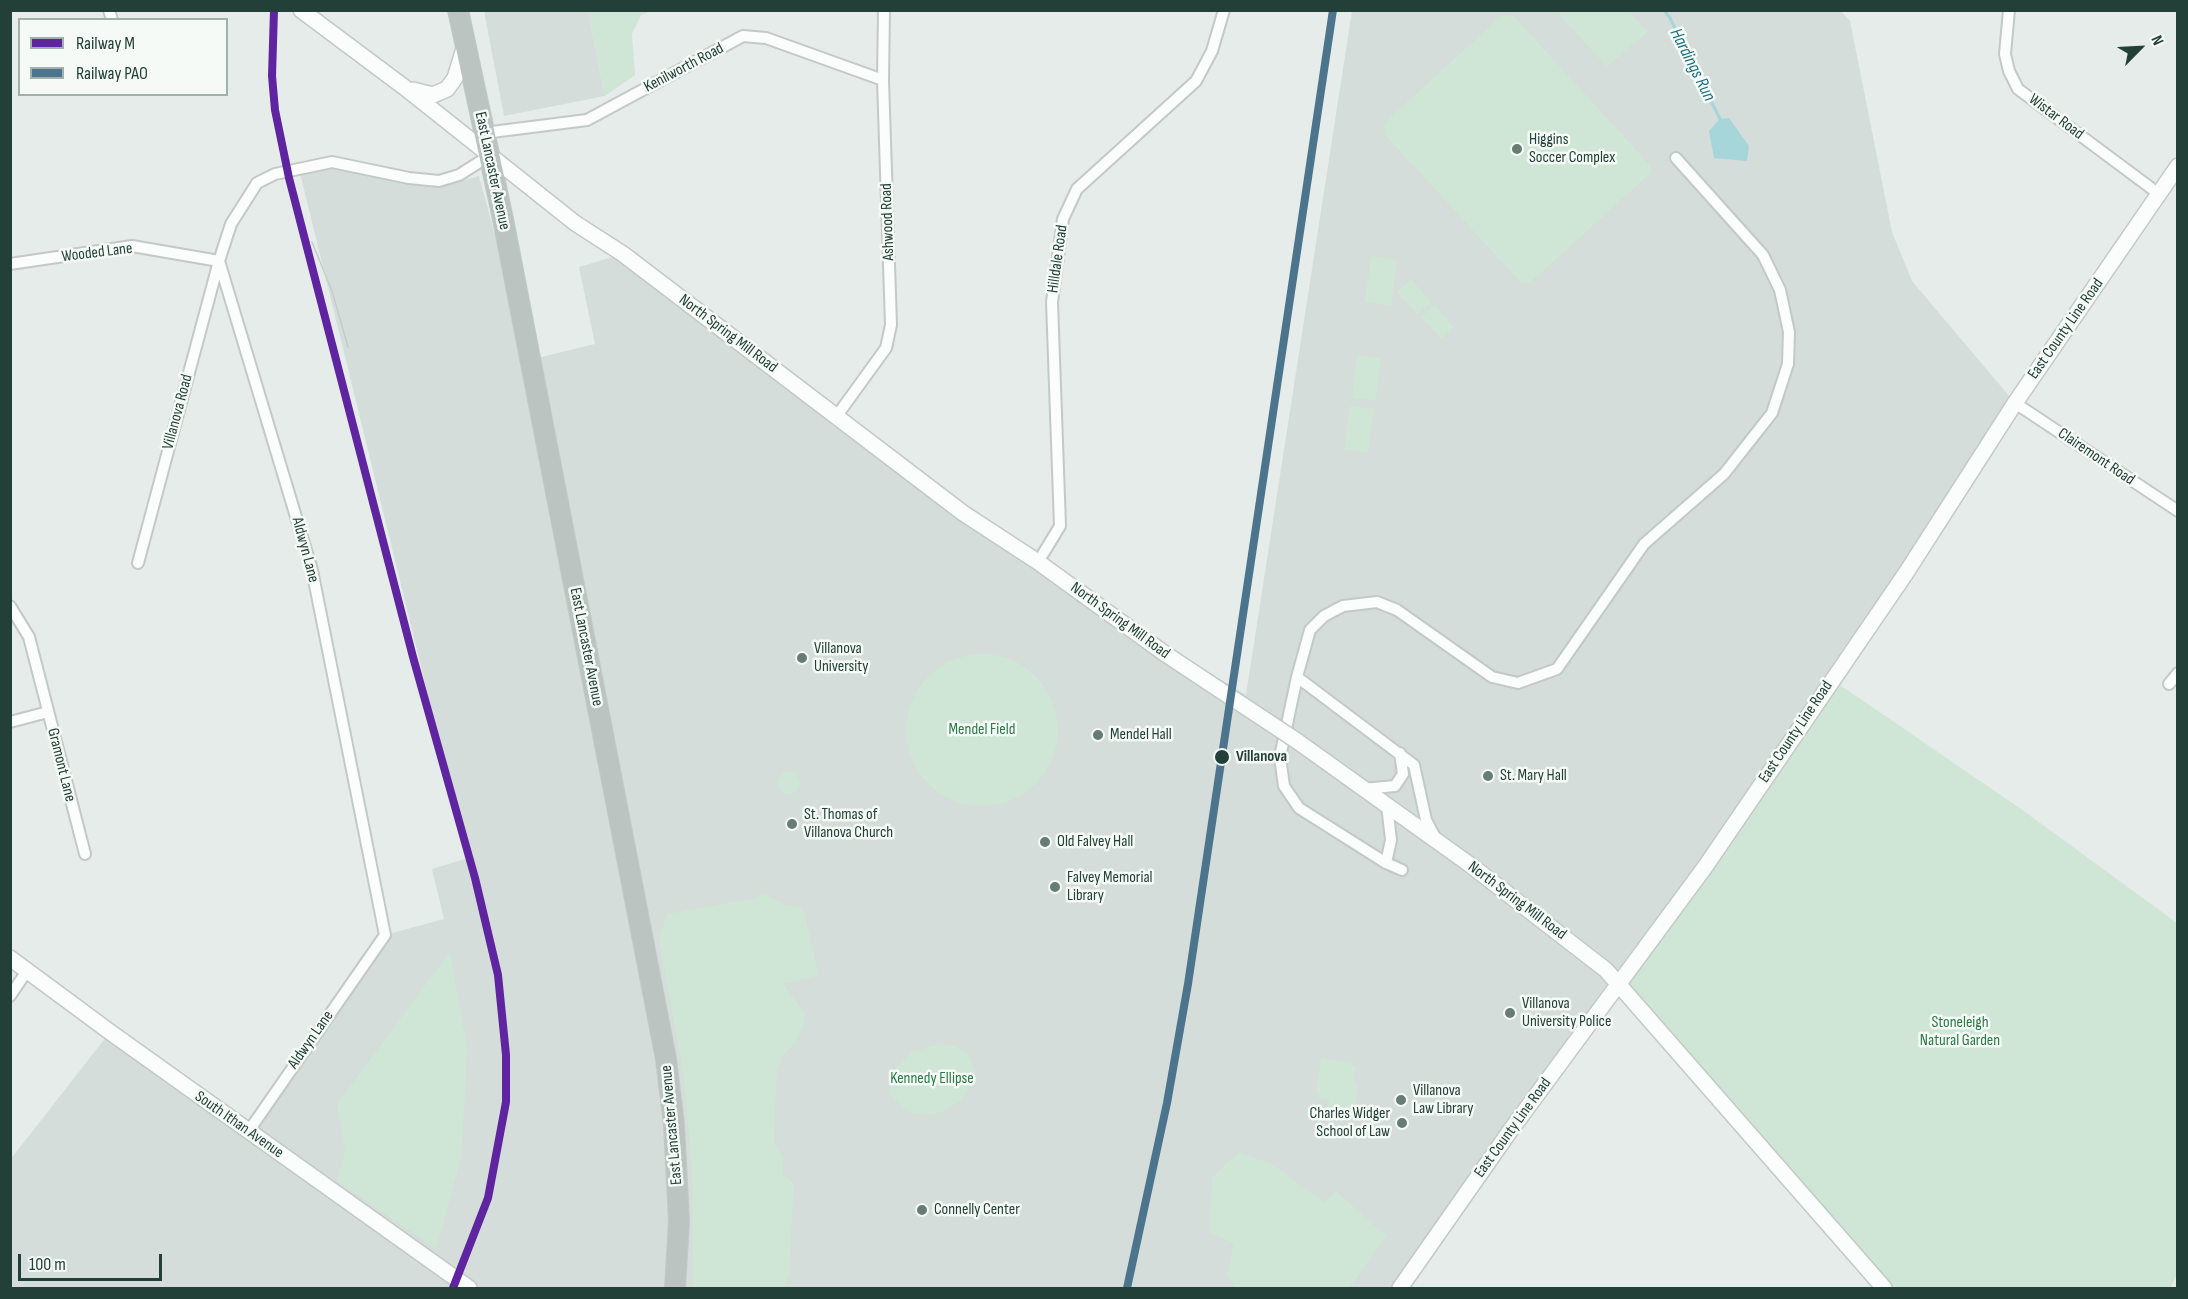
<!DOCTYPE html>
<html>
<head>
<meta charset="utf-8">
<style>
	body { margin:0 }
	#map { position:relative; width:2188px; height:1299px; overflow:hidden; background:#e6ece9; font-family:"Sofia Sans Condensed",sans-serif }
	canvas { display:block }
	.frame { position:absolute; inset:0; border:12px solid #224037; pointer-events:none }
	.legend { position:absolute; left:18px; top:18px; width:210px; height:78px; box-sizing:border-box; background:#f5faf7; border:2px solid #a1b0aa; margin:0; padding:8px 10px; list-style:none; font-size:18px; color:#224037 }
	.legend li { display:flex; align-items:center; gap:12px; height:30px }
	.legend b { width:30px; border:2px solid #a1b0aa }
	.north { position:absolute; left:2110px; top:18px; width:60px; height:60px; -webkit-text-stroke:4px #f5faf7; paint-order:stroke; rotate:66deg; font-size:16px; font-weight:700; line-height:24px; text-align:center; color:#224037 }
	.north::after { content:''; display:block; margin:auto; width:21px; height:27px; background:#224037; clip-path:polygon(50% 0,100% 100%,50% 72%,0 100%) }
	.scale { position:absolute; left:18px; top:1254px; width:144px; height:27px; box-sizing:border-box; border:3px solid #224037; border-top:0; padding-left:8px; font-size:18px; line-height:21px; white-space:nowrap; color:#224037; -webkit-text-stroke:4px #f5faf7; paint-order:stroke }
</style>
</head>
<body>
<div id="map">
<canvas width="2188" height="1299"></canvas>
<div class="frame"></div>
<ul class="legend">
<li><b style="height:8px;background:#5f249f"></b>Railway M</li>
<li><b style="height:8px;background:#4c748c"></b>Railway PAO</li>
</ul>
<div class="north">N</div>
<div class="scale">100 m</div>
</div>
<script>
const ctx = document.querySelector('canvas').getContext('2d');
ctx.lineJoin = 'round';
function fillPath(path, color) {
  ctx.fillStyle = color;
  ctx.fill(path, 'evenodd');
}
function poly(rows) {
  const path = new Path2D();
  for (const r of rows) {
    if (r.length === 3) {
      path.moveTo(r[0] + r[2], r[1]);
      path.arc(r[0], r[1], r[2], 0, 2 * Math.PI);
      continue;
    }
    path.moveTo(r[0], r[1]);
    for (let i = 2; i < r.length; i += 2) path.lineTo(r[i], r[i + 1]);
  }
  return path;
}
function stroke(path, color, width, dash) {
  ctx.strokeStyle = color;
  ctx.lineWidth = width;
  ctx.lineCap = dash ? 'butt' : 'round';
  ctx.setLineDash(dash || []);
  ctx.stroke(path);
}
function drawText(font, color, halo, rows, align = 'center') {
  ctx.font = font + ' "Sofia Sans Condensed",sans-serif';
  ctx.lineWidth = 5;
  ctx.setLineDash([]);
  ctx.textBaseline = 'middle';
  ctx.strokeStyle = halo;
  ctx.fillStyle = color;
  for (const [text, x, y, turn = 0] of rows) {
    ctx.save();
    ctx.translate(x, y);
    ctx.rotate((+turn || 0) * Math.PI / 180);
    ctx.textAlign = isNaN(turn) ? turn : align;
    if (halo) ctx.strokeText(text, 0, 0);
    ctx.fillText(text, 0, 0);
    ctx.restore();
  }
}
const built = poly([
	[1840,10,1850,21,1892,232,1912,281,2015,403,1705,867,1401,1288,11,1288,10,1160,110,1032,248,1131,385,935,444,919,432,869,468,858,300,173,340,168,427,187,444,186,479,176,529,360,595,344,579,267,623,254,787,378,1125,621,1246,695,1352,11],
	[484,11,588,11,605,96,504,116]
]);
const green = poly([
	[588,11,651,11,641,15,632,34,635,75,605,96],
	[1556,11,1629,11,1648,32,1607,67],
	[1502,15,1514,16,1650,165,1650,174,1530,283,1521,283,1384,134,1385,122],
	[1371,256,1397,260,1391,306,1365,302],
	[1411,279,1432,302,1417,315,1397,292],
	[1434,305,1454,327,1441,339,1421,317],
	[1357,355,1381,358,1376,401,1352,398],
	[1350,406,1374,409,1368,453,1344,449],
	[982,730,76],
	[1837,683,2021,809,2177,923,2178,1273,2170,1288,1894,1288,1629,984],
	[789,783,11],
	[763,894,783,904,803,908,819,975,784,984,805,1014,804,1024,796,1042,780,1059,782,1060,777,1067,774,1142,783,1156,783,1174,794,1183,789,1273,784,1288,693,1288,692,1171,684,1078,659,939,667,914,755,898],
	[450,951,467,1047,464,1112,461,1159,436,1249,337,1181,345,1150,337,1104],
	[941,1044,956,1046,969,1056,975,1070,973,1085,959,1102,942,1112,924,1115,905,1111,891,1095,890,1084,893,1071,913,1051],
	[1321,1058,1352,1062,1352,1065,1356,1066,1353,1084,1358,1085,1353,1121,1327,1117,1329,1100,1318,1098,1319,1093,1316,1093],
	[1239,1152,1272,1164,1324,1202,1336,1191,1387,1236,1349,1288,1236,1288,1227,1275,1234,1243,1210,1233,1212,1177]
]);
const water = poly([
	[1729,118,1749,146,1747,161,1714,158,1709,131,1720,119]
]);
const stream = poly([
	[1664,10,1670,18,1720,119]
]);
const street = poly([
	[109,10,112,20],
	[2009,10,2005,54,2009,71,2018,89,2159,194],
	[484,133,587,120,743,36,766,38,883,80],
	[219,261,312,570,385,935,248,1132],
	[10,264,132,246,219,261],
	[2015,403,2178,511],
	[836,417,886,348,891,325,883,80,884,10],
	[1038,562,1060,526,1052,302,1063,219,1077,189,1196,81,1212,51,1224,10],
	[138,563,219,261,231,224,257,183,275,174,332,162,409,178,439,181,459,175,489,156],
	[10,606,29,637,85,854],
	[1297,677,1414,765,1426,820,1435,837],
	[2169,684,2178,673],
	[10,722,48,712],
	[1363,789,1395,786,1403,774,1400,753],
	[1386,863,1391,840,1387,805],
	[1402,870,1386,863,1299,808,1284,786,1280,757,1297,677,1310,630,1324,616,1343,606,1377,602,1397,610,1492,677,1518,683,1557,669,1644,544,1724,474,1772,413,1788,364,1789,332,1780,290,1763,255,1676,158],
	[10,996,27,971]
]);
const secondary = poly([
	[301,10,404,87,575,223,623,254,963,513,1038,562,1164,653],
	[413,90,433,95,447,89,455,78,465,45],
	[1297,741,1469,864,1606,970,1884,1288],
	[10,958,110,1032,469,1288],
	[1400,1288,1510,1131,1705,867,1906,573,2015,403,2178,166]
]);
const highway = poly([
	[458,10,503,219,666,1059,674,1125,679,1221,675,1288]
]);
const tram = poly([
	[312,242,332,291,348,347]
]);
const secondaryBridge = poly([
	[1164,653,1297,741]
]);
const rail1 = poly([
	[274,10,272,76,275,110,289,178,413,657,475,878,498,975,506,1055,506,1102,488,1198,453,1288]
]);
const rail2 = poly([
	[1127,1288,1167,1103,1188,984,1333,10]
]);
const markers = [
	[1517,149,6,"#677c75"],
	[802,658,6,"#677c75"],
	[1098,735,6,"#677c75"],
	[1222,757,8,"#224037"],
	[1488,776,6,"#677c75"],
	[792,824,6,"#677c75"],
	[1045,842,6,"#677c75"],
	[1055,887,6,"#677c75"],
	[1510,1013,6,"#677c75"],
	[1401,1100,6,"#677c75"],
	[1402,1123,6,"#677c75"],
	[922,1210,6,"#677c75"]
];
const streetNames = [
	["Kenilworth Road",684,68,-28],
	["Wistar Road",2056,117,37],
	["East Lancaster Avenue",492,171,78],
	["Ashwood Road",888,222,-92],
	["Wooded Lane",97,253,-7],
	["Hilldale Road",1058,259,-82],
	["East County Line Road",2066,329,-55],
	["North Spring Mill Road",728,334,37],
	["Villanova Road",178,412,-75],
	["Clairemont Road",2096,457,34],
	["Aldwyn Lane",305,550,75],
	["North Spring Mill Road",1120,621,36],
	["East Lancaster Avenue",586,647,79],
	["East County Line Road",1796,732,-56],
	["Gramont Lane",61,765,76],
	["North Spring Mill Road",1517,901,37],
	["Aldwyn Lane",311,1040,-55],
	["South Ithan Avenue",239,1125,35],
	["East Lancaster Avenue",672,1125,-95],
	["East County Line Road",1513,1128,-54]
];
const poiNames = [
	["Higgins",1529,140],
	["Soccer Complex",1529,158],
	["Villanova",814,649],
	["University",814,667],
	["Mendel Hall",1110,735],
	["St. Mary Hall",1500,776],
	["St. Thomas of",804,815],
	["Villanova Church",804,833],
	["Old Falvey Hall",1057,842],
	["Falvey Memorial",1067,878],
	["Library",1067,896],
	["Villanova",1522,1004],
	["University Police",1522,1022],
	["Villanova",1413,1091],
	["Law Library",1413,1109],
	["Charles Widger",1390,1114,"right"],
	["School of Law",1390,1132,"right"],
	["Connelly Center",934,1210]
];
const parkNames = [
	["Mendel Field",982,730],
	["Stoneleigh",1960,1023],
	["Natural Garden",1960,1041],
	["Kennedy Ellipse",932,1079]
];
const stopNames = [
	["Villanova",1236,757]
];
const waterNames = [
	["Hardings Run",1692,65,63]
];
fillPath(built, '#d4ddd9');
fillPath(green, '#cfe5d5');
fillPath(water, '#a6d5da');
stroke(stream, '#a6d5da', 3);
stroke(street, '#c3c9c6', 14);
stroke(secondary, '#c2c9c6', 18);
stroke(highway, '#c2cac7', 22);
stroke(street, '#fbfcfc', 10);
stroke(secondary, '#fbfcfc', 15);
stroke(highway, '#bbc4c1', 20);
stroke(tram, '#c7ccca', 1.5);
stroke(secondaryBridge, '#c2c9c6', 18, []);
stroke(secondaryBridge, '#fbfcfc', 15);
stroke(rail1, '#5f249f', 8);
stroke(rail2, '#4c748c', 8);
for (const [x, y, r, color] of markers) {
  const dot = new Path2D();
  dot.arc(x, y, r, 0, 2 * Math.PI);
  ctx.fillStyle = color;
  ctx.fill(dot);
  stroke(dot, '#f5faf7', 2);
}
drawText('16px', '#224037', '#f5faf7', streetNames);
drawText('16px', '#224037', '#f5faf7', poiNames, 'left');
drawText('16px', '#2b7947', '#f5faf7', parkNames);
drawText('bold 16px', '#224037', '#f5faf7', stopNames, 'left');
drawText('italic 18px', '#1a717f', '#f5faf7', waterNames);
</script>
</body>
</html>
